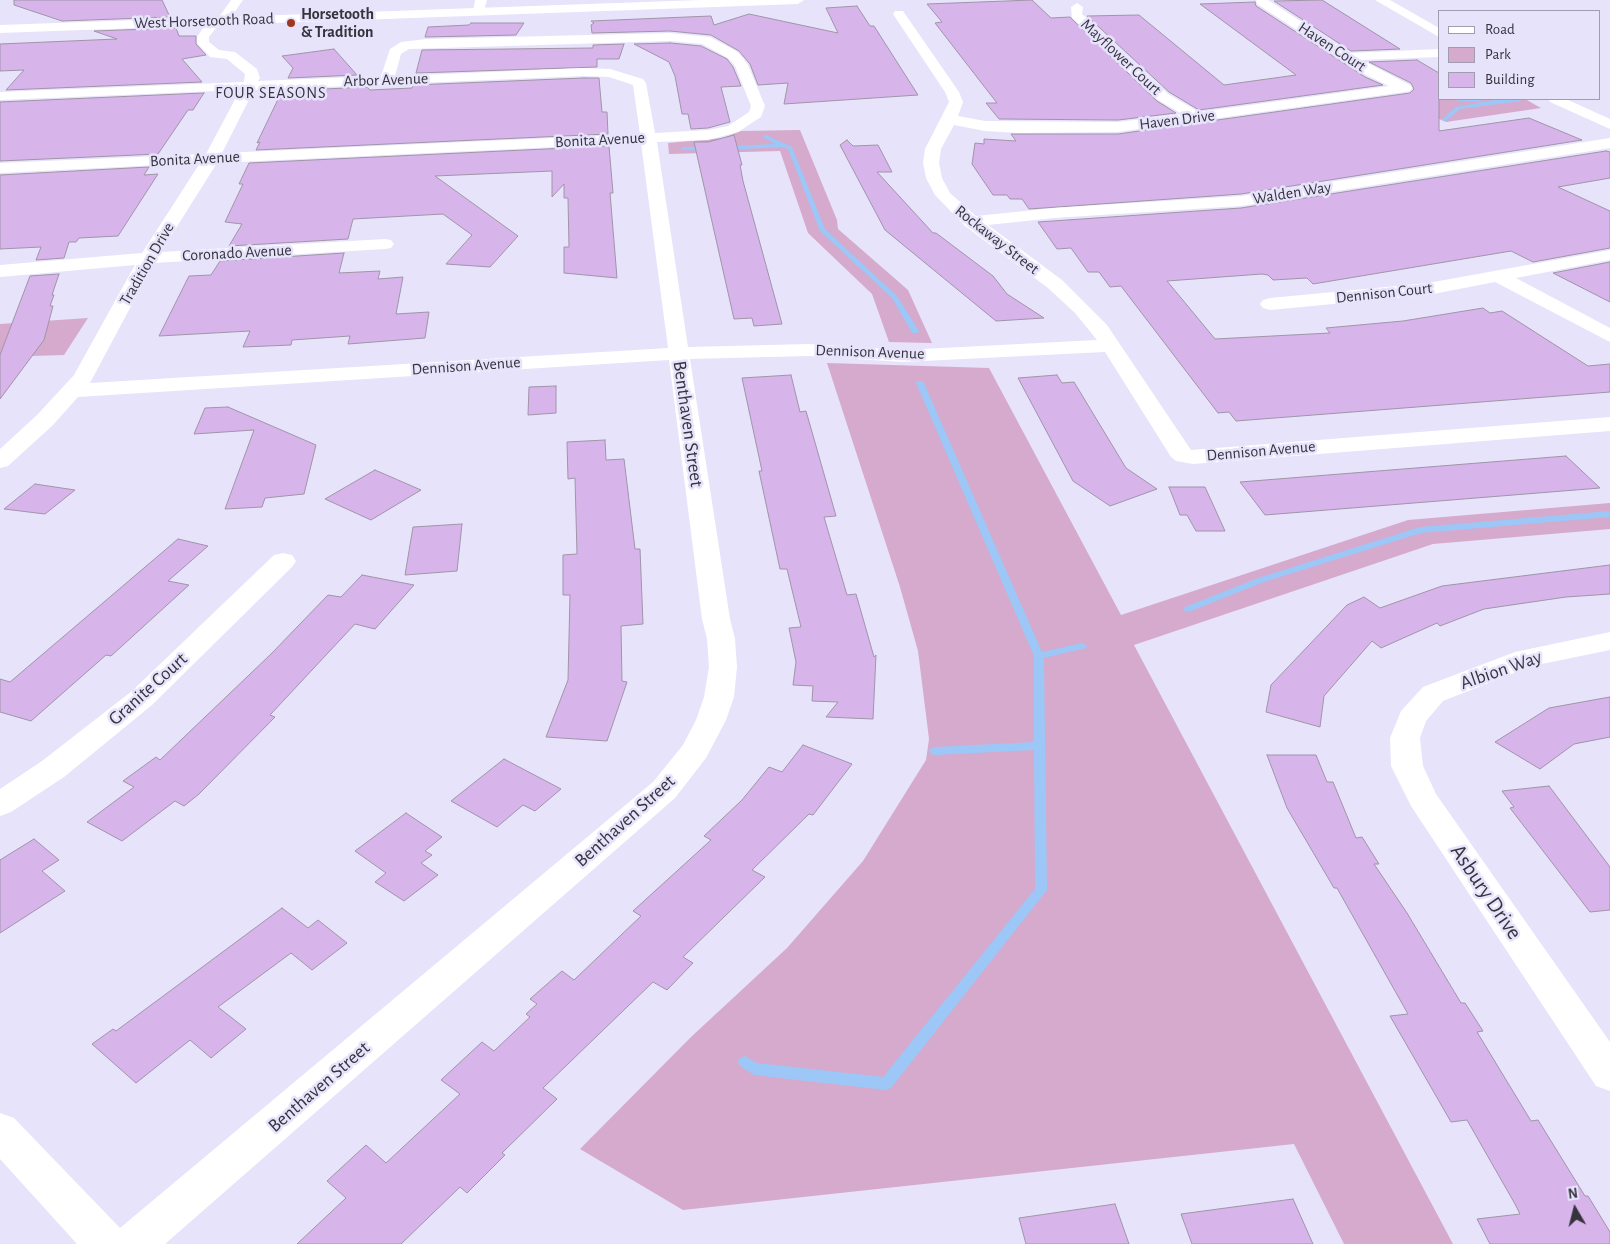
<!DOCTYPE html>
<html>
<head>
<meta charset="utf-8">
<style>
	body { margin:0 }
	#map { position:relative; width:1610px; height:1244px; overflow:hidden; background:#e7e3fb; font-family:"Alegreya Sans",sans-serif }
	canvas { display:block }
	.legend { position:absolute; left:1438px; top:10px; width:162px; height:90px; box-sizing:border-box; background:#e7e3fb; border:1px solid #a09daf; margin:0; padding:6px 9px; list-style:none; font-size:15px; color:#35343d }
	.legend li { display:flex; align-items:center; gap:10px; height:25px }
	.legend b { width:25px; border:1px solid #a09daf }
	.north { position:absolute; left:1550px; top:1184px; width:50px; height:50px; -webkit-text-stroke:4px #e7e3fb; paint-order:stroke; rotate:352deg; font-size:14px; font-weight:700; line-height:20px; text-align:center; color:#35343d }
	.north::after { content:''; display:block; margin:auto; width:18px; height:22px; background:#35343d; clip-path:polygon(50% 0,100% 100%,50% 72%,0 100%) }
</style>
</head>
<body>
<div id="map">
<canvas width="1610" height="1244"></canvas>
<ul class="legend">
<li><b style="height:6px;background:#fff"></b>Road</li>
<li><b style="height:14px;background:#d5aacc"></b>Park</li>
<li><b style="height:14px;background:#d7b5ea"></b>Building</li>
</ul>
<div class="north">N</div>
</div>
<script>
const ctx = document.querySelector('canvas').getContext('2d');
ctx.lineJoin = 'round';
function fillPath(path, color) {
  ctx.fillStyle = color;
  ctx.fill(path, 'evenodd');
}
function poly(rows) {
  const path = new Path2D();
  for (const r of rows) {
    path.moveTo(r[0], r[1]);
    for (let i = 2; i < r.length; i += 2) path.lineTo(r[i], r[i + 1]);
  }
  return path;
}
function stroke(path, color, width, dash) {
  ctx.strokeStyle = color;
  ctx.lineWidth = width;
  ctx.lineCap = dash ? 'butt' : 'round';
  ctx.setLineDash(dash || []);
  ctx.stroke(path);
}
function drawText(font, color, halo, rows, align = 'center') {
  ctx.font = font + ' "Alegreya Sans",sans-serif';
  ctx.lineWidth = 5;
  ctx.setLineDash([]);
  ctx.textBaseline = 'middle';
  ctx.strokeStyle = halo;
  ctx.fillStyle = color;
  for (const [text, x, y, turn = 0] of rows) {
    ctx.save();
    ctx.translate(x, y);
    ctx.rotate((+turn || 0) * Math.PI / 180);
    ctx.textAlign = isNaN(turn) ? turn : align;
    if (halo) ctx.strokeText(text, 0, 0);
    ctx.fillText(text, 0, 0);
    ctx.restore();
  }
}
const green = poly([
	[1389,97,1525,99,1541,108,1446,122],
	[800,130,837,220,838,229,908,290,932,343,889,342,872,294,808,233,780,151,669,154,668,143,723,138,741,131],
	[88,318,64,355,0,357,0,324],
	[827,363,989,368,1121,615,1408,520,1610,503,1610,529,1433,544,1134,645,1453,1244,1344,1244,1294,1144,683,1210,580,1149,691,1037,787,948,863,861,926,760,929,739,918,651,900,587]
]);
const stream = poly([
	[1455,99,1480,99,1482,100,1479,102,1458,101,1455,99],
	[1499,99,1518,99,1521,101,1460,109,1446,121,1441,120,1456,107,1499,99],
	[766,135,792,147,825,229,897,296,919,331,918,333,912,333,892,298,820,231,788,149,782,147,725,150,722,148,725,146,776,144,764,138,764,136,766,135],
	[684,147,708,147,711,149,708,151,682,150,682,148,684,147],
	[917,381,923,381,924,383,1042,652,1082,643,1087,646,1086,648,1044,658,1047,890,891,1088,886,1090,754,1075,740,1066,738,1062,740,1058,745,1056,757,1063,883,1077,1035,889,1034,750,935,755,931,754,929,751,931,748,935,747,1034,742,1034,656,916,383,917,381],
	[1610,511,1610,517,1421,533,1264,582,1191,611,1185,611,1183,609,1185,607,1258,578,1420,527,1610,511]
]);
const building = poly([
	[14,0,162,0,170,17,62,21,14,5,14,0],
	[1032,0,1051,18,1070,17,1157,101,1176,113,1118,120,999,119,986,103,997,103,935,23,942,22,927,4,1032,0],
	[1322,0,1400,49,1351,51,1274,1,1322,0],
	[1255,2,1256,6,1365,77,1383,85,1199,110,1169,92,1087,16,1139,15,1224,85,1296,75,1200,4,1255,2],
	[857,6,870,26,874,26,918,95,784,104,788,83,758,85,750,64,739,51,711,35,670,31,592,33,591,25,594,23,591,21,711,16,714,25,749,14,838,33,826,8,857,6],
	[471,23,524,23,516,35,425,37,428,27,469,25,471,23],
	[176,28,179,36,196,36,196,44,206,55,182,59,202,82,6,90,24,70,0,71,0,44,117,39,94,31,176,28],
	[670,43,701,46,727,59,733,67,741,86,721,87,730,122,708,128,691,129,688,114,682,114,675,76,669,62,634,44,670,43],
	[624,44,619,59,597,59,597,67,416,73,422,50,593,48,593,45,624,44],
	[334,49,357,75,288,78,293,68,282,56,334,49],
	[1417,60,1439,73,1439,131,1529,118,1582,140,1241,194,1029,209,1022,199,1010,199,1007,195,993,195,972,164,975,143,984,144,984,139,1016,141,1011,134,1118,134,1410,93,1414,89,1411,83,1369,62,1417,60],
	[584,78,599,78,602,112,607,112,608,134,256,150,260,142,257,143,282,91,367,87,370,90,412,88,413,85,584,78],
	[204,93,193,110,188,110,158,154,0,161,0,102,204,93],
	[734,135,742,165,740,165,743,181,782,324,754,326,752,318,734,319,694,142,708,142,734,135],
	[847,140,853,146,878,145,892,172,877,172,933,233,936,233,993,276,1007,294,1044,318,996,321,885,230,840,145,847,140],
	[609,146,613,193,610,193,617,278,564,273,564,247,569,247,568,198,564,198,564,184,552,197,552,171,435,176,518,236,490,267,446,264,472,235,443,214,353,219,348,239,229,246,242,224,225,222,243,184,239,184,249,163,609,146],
	[1606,151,1610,152,1610,178,1558,187,1610,211,1610,248,1533,262,1511,251,1313,284,1307,278,1273,280,1268,275,1262,274,1167,281,1215,339,1330,333,1326,328,1403,321,1483,308,1490,313,1502,311,1588,366,1610,364,1610,392,1236,421,1229,412,1218,413,1121,286,1110,287,1099,272,1088,272,1071,248,1057,249,1038,222,1241,208,1606,151],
	[149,167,144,175,158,174,118,236,79,238,76,242,69,242,64,258,36,260,41,247,0,249,0,175,149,167],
	[344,253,339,273,380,271,378,279,403,277,396,314,429,312,425,338,348,344,350,336,292,340,291,345,243,347,250,331,159,336,189,276,211,275,220,261,344,253],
	[1610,262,1610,302,1553,273,1610,262],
	[59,274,52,295,54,295,50,306,53,306,44,340,0,399,0,355,30,276,59,274],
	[791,375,800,412,806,411,836,516,824,517,847,595,856,594,874,657,876,655,873,719,826,717,838,702,812,701,813,686,793,685,796,662,789,628,801,627,787,569,780,569,759,471,762,471,742,378,791,375],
	[1057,375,1062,383,1074,382,1126,468,1157,489,1110,506,1073,481,1018,378,1057,375],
	[556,386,556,413,528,415,529,387,556,386],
	[228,407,316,445,304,494,265,498,262,507,225,509,254,430,194,434,205,408,228,407],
	[605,440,606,460,624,459,635,549,640,549,643,624,621,626,622,681,627,682,607,741,546,737,568,680,570,595,563,595,563,555,577,554,575,478,568,479,567,442,605,440],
	[1566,456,1600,488,1265,515,1240,482,1566,456],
	[375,470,421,490,371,520,325,499,375,470],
	[35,484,75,490,45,514,4,509,35,484],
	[1169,487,1205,487,1225,531,1196,531,1187,515,1180,515,1169,487],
	[462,524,457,571,405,575,413,527,462,524],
	[178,539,208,546,168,581,189,585,111,656,106,655,31,721,0,712,0,679,10,682,178,539],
	[1610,565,1610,594,1566,597,1484,609,1440,626,1437,623,1381,648,1372,641,1324,696,1320,727,1266,712,1271,685,1347,605,1364,597,1380,608,1442,586,1610,565],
	[362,575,414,585,375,629,355,624,270,715,275,717,199,794,184,806,175,801,122,841,87,822,134,787,123,781,156,757,160,760,271,654,328,595,341,597,362,575],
	[1610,697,1610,737,1574,744,1540,769,1495,742,1549,708,1610,697],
	[803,745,852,764,813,815,809,814,752,870,765,877,683,957,693,963,667,990,653,982,543,1088,557,1099,502,1153,505,1155,467,1193,460,1187,401,1244,297,1244,346,1198,327,1181,366,1145,386,1163,460,1094,441,1080,482,1042,494,1051,530,1017,526,1014,537,1004,530,999,562,971,574,980,641,916,633,911,711,840,704,836,742,800,769,767,782,772,803,745],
	[1267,755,1316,755,1327,782,1333,782,1356,838,1362,837,1379,864,1374,864,1407,913,1461,1003,1465,1003,1483,1031,1477,1032,1531,1121,1538,1120,1585,1196,1588,1196,1610,1232,1610,1244,1490,1244,1477,1219,1520,1214,1515,1204,1467,1120,1451,1122,1390,1016,1408,1014,1337,888,1334,888,1287,808,1267,755],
	[504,759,561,789,535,811,523,805,497,827,451,801,504,759],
	[1549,786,1610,867,1610,910,1590,912,1510,808,1514,807,1502,791,1549,786],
	[406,813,442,837,425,851,432,855,421,863,438,875,404,901,375,882,386,873,355,851,406,813],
	[34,839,59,860,42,871,65,891,0,933,0,860,34,839],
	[282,908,308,928,318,920,347,943,312,970,291,953,218,1007,246,1029,211,1058,190,1040,136,1083,92,1044,113,1029,116,1031,282,908],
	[1293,1199,1313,1244,1192,1244,1181,1214,1293,1199],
	[1115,1204,1129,1244,1026,1244,1019,1218,1115,1204]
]);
const street = poly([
	[231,0,243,0,227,23,216,28,209,37,209,42,219,50,235,52,257,69,260,78,258,81,381,76,390,49,401,42,426,39,670,33,710,37,738,52,748,65,765,106,761,117,738,132,708,140,657,142,688,347,809,344,903,350,1097,340,1075,313,1048,288,965,226,935,195,926,178,923,163,925,149,949,102,945,92,893,14,895,11,903,11,959,92,963,102,958,116,985,121,1118,122,1182,114,1158,100,1072,18,1071,7,1077,3,1083,7,1082,14,1168,94,1199,112,1389,86,1366,75,1257,4,1256,0,1268,0,1350,53,1439,49,1439,57,1362,60,1410,85,1412,88,1410,91,1405,92,1205,120,1199,122,1194,121,1118,132,1017,133,985,131,954,125,941,149,939,163,942,178,950,193,976,216,1054,208,1241,196,1610,138,1610,148,1241,206,1054,218,988,225,1062,280,1107,325,1191,450,1610,417,1610,431,1193,464,1176,461,1171,457,1105,352,903,362,809,356,690,359,730,619,735,639,737,667,734,697,726,720,706,758,675,798,165,1244,77,1244,0,1159,0,1113,14,1118,120,1228,653,782,683,745,696,720,704,697,709,667,707,639,702,619,669,360,78,397,53,425,8,466,0,468,0,449,37,415,74,375,135,265,0,277,0,265,142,253,200,163,0,173,0,163,206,154,240,90,0,100,0,92,244,82,245,74,227,59,210,57,197,43,197,37,207,22,219,17,231,0],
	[670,41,702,44,728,58,735,66,751,106,749,112,728,126,708,130,655,133,646,83,643,79,610,69,584,68,395,76,401,54,409,49,670,41],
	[584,76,609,77,633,85,640,134,222,153,254,90,584,76],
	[641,143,668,348,90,383,154,263,385,249,391,248,394,244,391,240,385,239,161,252,217,163,641,143],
	[475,0,487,0,483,14,475,14,473,11,475,0],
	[1375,0,1390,0,1439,28,1439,37,1375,0],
	[1548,99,1566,99,1610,119,1610,129,1550,102,1548,99],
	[1610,250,1610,260,1516,278,1610,328,1610,342,1495,282,1428,295,1270,310,1263,308,1260,304,1263,300,1270,298,1428,283,1610,250],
	[283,553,292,555,296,561,292,567,152,705,64,777,11,812,0,816,0,789,42,761,132,691,274,555,283,553],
	[1610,632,1610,650,1532,666,1443,701,1426,721,1420,738,1423,766,1436,794,1610,1042,1610,1091,1596,1086,1411,806,1391,766,1390,738,1401,711,1423,687,1515,652,1610,632]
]);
const primary = poly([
	[700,0,804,0,798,4,0,33,0,25,700,0]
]);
const markers = [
	[291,23,5,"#a03721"]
];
const farPoinames = [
	["Horsetooth",301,14],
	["& Tradition",301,32]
];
const farStreetnames = [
	["West Horsetooth Road",204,21,-2],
	["Haven Court",1332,47,33],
	["Mayflower Court",1121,57,43],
	["Arbor Avenue",386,80,-2],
	["Haven Drive",1177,120,-7],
	["Bonita Avenue",600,140,-3],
	["Bonita Avenue",195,159,-3],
	["Walden Way",1292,193,-9],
	["Rockaway Street",997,240,38],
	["Coronado Avenue",237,253,-3],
	["Tradition Drive",147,264,-60],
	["Dennison Court",1384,293,-6],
	["Dennison Avenue",870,352,2],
	["Dennison Avenue",466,366,-4],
	["Dennison Avenue",1261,451,-5]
];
const farNeighbourhoodnames = [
	["FOUR SEASONS",271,93]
];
const streetNames = [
	["Benthaven Street",688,424,82],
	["Albion Way",1501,670,-19],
	["Granite Court",148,689,-42],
	["Benthaven Street",625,821,-42],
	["Benthaven Street",319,1087,-41]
];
const nearStreetnames = [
	["Asbury Drive",1486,892,56]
];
fillPath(green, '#d5aacc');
fillPath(stream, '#9dc7f7');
fillPath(building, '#d7b5ea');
stroke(building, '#a094a8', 1);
fillPath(street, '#fff');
fillPath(primary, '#fff');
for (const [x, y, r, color] of markers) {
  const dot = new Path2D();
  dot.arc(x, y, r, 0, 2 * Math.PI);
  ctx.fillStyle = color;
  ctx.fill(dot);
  stroke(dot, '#e7e3fb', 2);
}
drawText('bold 16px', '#35343d', '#e7e3fb', farPoinames, 'left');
drawText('16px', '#35343d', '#e7e3fb', farStreetnames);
ctx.letterSpacing = '1px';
drawText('16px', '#35343d', '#e7e3fb', farNeighbourhoodnames);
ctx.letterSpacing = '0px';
drawText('19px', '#35343d', '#e7e3fb', streetNames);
drawText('22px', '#35343d', '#e7e3fb', nearStreetnames);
</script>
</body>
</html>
